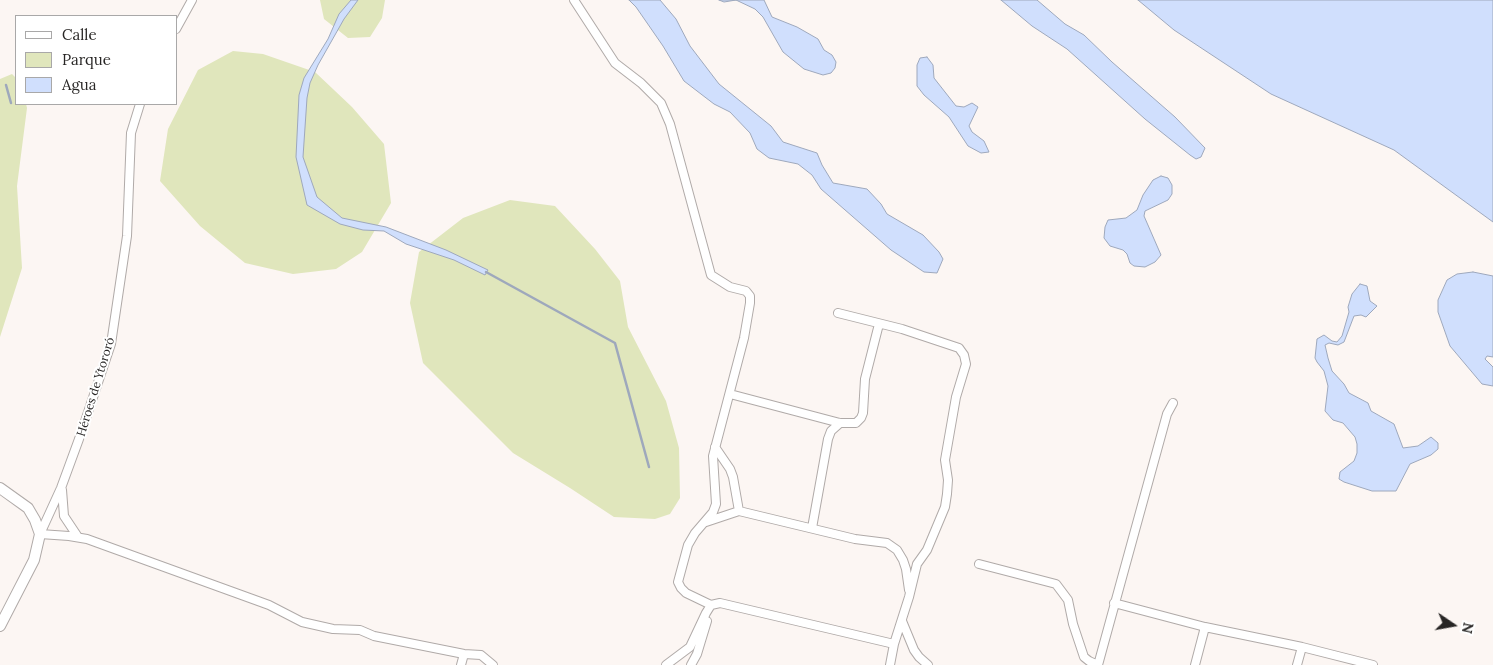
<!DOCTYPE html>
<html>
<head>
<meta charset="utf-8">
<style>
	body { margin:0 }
	#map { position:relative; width:1493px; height:665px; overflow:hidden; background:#fcf6f3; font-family:Lora,serif }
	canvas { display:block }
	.legend { position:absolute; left:15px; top:15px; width:162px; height:90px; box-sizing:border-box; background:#fff; border:1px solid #a9a8a8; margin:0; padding:6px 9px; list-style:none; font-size:15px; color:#282625 }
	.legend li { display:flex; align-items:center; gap:10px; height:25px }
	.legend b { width:25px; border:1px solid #a9a8a8 }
	.north { position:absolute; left:1428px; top:600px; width:50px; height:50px; -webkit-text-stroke:4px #fff; paint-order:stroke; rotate:102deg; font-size:14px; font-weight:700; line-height:20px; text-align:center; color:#282625 }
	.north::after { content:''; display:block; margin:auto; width:18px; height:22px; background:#282625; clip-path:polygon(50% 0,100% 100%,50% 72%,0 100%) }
</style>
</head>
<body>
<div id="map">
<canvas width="1493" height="665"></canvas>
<ul class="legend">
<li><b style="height:6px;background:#fff"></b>Calle</li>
<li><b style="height:14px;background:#e0e6bc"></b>Parque</li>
<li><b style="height:14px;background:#d0dffd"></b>Agua</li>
</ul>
<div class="north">N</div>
</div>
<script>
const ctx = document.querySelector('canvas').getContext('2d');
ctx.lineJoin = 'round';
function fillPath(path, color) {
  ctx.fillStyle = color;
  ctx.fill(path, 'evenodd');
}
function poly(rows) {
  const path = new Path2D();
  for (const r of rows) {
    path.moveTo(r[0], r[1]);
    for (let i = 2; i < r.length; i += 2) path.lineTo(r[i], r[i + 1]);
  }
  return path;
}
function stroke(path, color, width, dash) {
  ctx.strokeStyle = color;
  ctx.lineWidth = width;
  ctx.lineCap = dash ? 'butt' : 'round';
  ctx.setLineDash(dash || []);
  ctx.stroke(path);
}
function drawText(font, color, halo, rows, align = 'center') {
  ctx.font = font + ' Lora,serif';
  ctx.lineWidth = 4;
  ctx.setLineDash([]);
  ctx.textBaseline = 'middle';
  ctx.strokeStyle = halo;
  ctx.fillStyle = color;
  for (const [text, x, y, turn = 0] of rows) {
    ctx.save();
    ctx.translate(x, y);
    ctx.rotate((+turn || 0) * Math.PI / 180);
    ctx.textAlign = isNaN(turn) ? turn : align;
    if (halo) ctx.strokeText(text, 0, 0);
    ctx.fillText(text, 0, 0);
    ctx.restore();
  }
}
const green = poly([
	[320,0,385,0,382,18,370,37,348,38,324,19],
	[233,51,263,54,315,72,352,107,384,144,391,203,362,252,336,269,293,274,245,263,200,226,160,181,168,129,198,70],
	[12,74,16,78,16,104,26,104,27,108,17,186,22,268,0,337,0,79],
	[510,200,555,206,595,249,620,281,628,327,666,401,679,448,680,498,670,514,655,519,614,517,570,488,513,453,423,363,410,303,419,252,463,218]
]);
const water = poly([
	[351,0,358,0,344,19,318,65,310,83,307,98,303,157,317,197,342,218,386,227,446,250,488,270,485,275,454,260,406,244,384,231,363,230,340,224,307,205,296,157,299,95,304,78,328,39,339,14,351,0],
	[629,0,660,0,676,19,690,46,719,84,771,126,783,142,817,153,822,165,833,183,867,189,881,204,887,214,923,235,939,252,943,259,937,273,924,272,891,250,821,189,812,175,798,164,769,158,757,149,750,133,730,112,714,104,684,81,663,46,636,7,629,0],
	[719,0,764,0,772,17,797,27,818,39,824,50,832,55,836,62,835,68,831,73,823,75,804,69,783,52,763,17,755,9,736,0,724,2,719,0],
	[1001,0,1037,0,1065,24,1084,35,1112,62,1175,117,1205,148,1201,157,1196,159,1190,155,1145,119,1067,49,1032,26,1001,0],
	[1138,0,1493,0,1493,222,1394,150,1271,94,1174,30,1138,0],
	[927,57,933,65,934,78,956,106,964,107,972,103,978,107,969,126,972,132,984,141,989,152,981,153,968,146,949,117,924,95,917,86,917,65,920,58,927,57],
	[1161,176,1168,178,1172,185,1172,194,1168,200,1145,211,1144,216,1161,255,1155,262,1145,267,1134,266,1130,263,1127,254,1123,250,1110,246,1104,238,1105,227,1108,220,1126,218,1137,210,1143,195,1153,180,1161,176],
	[1473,272,1493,276,1493,357,1487,356,1485,359,1493,367,1493,386,1482,384,1450,346,1438,312,1438,300,1447,280,1457,274,1473,272],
	[1360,284,1367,286,1370,301,1377,306,1366,317,1361,315,1354,316,1344,342,1338,345,1329,343,1325,345,1328,358,1332,371,1344,384,1349,393,1368,403,1371,411,1394,424,1403,448,1418,446,1431,437,1438,443,1438,449,1431,455,1410,464,1396,491,1372,491,1344,482,1339,479,1340,472,1354,461,1357,453,1357,444,1355,437,1343,423,1333,420,1325,411,1328,386,1324,371,1317,362,1315,358,1317,339,1324,335,1332,341,1337,342,1342,336,1349,312,1348,307,1352,294,1360,284]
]);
const stream = poly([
	[6,85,11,103],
	[486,272,615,343,649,467]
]);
const street = poly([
	[574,0,615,63,641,83,661,103,670,124,711,275,730,287,746,291,750,296,750,303,744,338,713,456,716,504,713,512,695,533,688,545,678,582,681,588,686,593,711,605,720,603,894,644],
	[176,29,192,0],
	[140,104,131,133,127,236,111,344,79,439,61,488,40,534,69,536,87,539,269,605,302,622,333,629,360,630,374,636,464,654,481,655,493,665],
	[838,313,902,329,959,348,964,355,966,364,956,397,945,460,948,480,947,494,945,507,927,550,917,564,909,597,894,644,890,665],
	[730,394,840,423,856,423,861,418,863,413,865,379,879,324],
	[715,447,730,469,733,477,739,511],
	[62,490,64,516,78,537],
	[706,522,739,511,855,539,887,543,897,550,903,560,906,569,909,590],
	[812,528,828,439,831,431,840,423],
	[979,564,1056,584,1068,600,1073,624,1084,657,1089,661,1098,665],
	[1114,603,1205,627,1302,647,1373,665],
	[902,621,914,650,919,657,928,665],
	[461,665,464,654],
	[666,665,690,647,706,613,711,605],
	[691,665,697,654,707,621],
	[1098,665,1167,414,1173,403],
	[1195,665,1205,627],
	[1297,665,1302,647]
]);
const secondary = poly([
	[0,488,28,508,35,520,40,534,34,560,0,626]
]);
const streetNames = [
	["Héroes de Ytororó",96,387,-73]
];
fillPath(green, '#e0e6bc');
fillPath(water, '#d0dffd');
stroke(water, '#9ea8bc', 1);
stroke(stream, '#9ea8bc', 2.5);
stroke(street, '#b0aaa8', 10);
stroke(secondary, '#b0aaa8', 12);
stroke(street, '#fff', 8);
stroke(secondary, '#fff', 10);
drawText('12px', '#282625', '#fff', streetNames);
</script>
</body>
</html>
